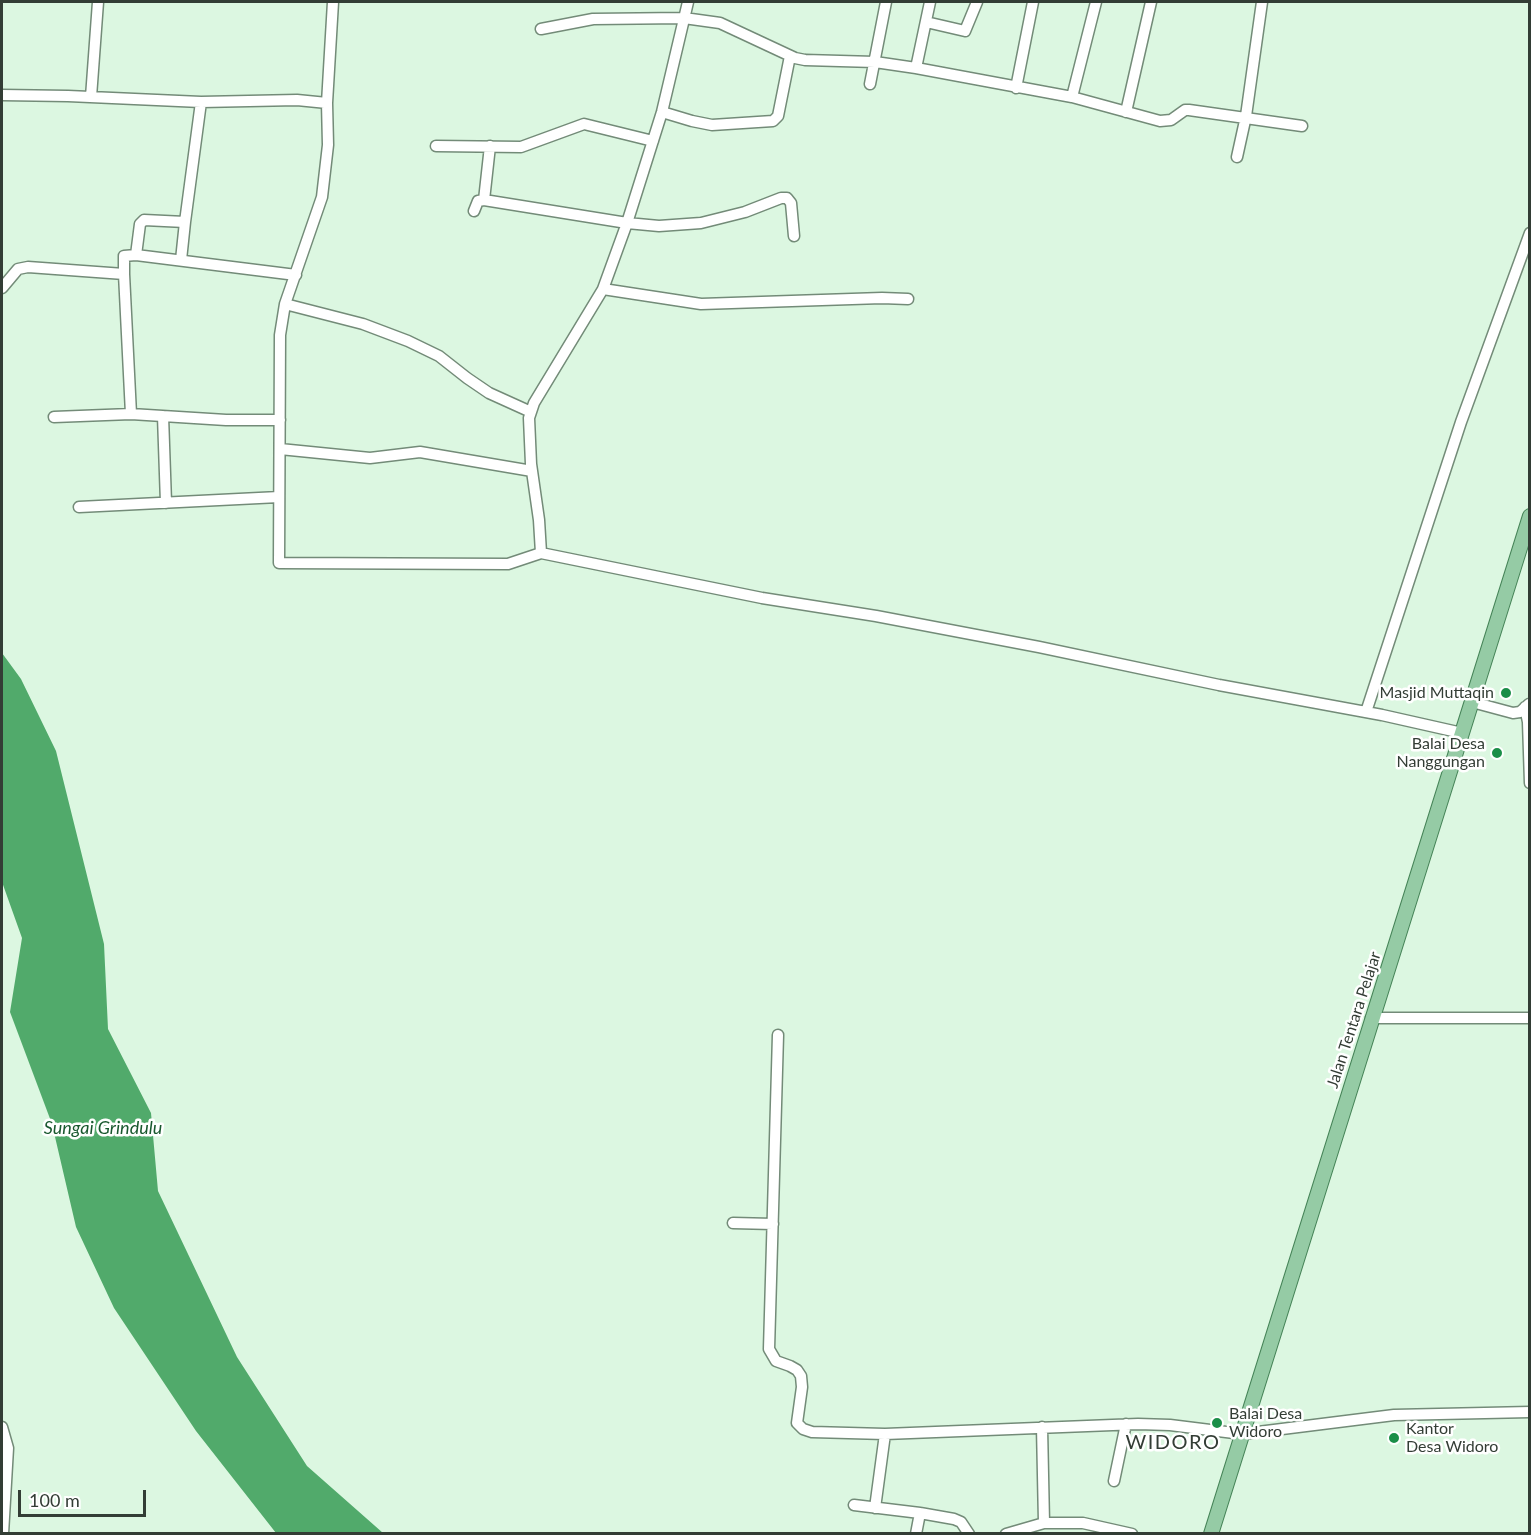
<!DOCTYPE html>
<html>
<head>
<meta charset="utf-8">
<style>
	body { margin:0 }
	#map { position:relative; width:1531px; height:1535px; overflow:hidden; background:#dcf7e1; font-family:Lato,sans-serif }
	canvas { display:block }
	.frame { position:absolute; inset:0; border:3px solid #333d35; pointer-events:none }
	.scale { position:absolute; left:18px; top:1490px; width:128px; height:27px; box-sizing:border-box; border:3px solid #333d35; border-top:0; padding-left:8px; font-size:18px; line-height:21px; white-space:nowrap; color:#333d35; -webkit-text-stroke:4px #fff; paint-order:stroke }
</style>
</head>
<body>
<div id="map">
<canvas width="1531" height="1535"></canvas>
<div class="frame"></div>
<div class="scale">100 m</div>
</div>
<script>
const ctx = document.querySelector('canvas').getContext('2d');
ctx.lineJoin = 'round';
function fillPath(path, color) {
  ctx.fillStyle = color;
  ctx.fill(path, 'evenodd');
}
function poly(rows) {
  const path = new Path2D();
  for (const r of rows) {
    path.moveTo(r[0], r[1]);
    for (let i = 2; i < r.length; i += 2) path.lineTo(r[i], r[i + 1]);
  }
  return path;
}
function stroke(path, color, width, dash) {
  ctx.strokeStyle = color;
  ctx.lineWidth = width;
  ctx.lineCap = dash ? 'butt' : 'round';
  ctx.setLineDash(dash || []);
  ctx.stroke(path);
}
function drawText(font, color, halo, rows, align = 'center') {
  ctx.font = font + ' Lato,sans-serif';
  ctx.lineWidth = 5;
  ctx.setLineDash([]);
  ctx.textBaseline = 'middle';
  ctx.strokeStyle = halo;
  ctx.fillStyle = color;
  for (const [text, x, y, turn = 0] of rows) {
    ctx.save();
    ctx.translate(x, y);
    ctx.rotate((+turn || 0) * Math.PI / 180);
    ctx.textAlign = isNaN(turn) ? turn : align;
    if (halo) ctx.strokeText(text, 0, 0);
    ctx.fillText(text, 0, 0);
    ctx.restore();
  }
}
const water = poly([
	[2,653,21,679,56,751,104,944,108,1029,151,1113,158,1191,237,1357,307,1466,383,1533,276,1533,196,1431,114,1308,76,1227,52,1124,10,1012,22,938,2,882]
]);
const minor = poly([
	[333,2,327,103,328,145,322,197,285,304,280,335,279,563,508,564,541,553,762,598,876,616,1039,647,1219,685,1382,715,1462,733],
	[926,22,965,31,977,2],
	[541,29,593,19,684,18,720,23,795,58,805,60,875,62,916,68,1072,97,1160,121,1171,120,1185,110,1189,110,1302,126],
	[916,68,930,2],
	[870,84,886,2],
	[1016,88,1033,2],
	[2,95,68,96,201,102,297,100,327,103],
	[91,97,98,2],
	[1072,97,1096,2],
	[662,112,692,121,712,125,773,121,778,116,790,56],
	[1126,112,1151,2],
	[436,146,521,147,584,124,653,141],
	[490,146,484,200,627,223,659,226,701,223,745,212,781,198,787,198,791,203,794,236],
	[1237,157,1246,116,1262,2],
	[474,211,478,201,484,200],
	[136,255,140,224,144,220,185,222,201,102],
	[181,260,185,222],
	[2,288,18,269,28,267,124,274],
	[603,289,701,304,882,298,908,299],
	[285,304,363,324,408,341,439,356,467,378,489,393,531,412],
	[131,414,124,274,124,256,136,255,296,275],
	[163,416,166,503],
	[54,417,131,414,226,420,280,420],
	[280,449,370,458,420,452,532,471],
	[79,507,279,497],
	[541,553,539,520,531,464,529,418,534,403,603,289,627,223,662,112,688,2],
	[1472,702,1513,713,1520,712,1529,704],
	[1525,707,1528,722,1530,783],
	[1366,712,1461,422,1530,233],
	[1371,1018,1530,1018],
	[778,1035,769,1349,776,1361,790,1366,797,1370,801,1376,802,1387,797,1423,803,1429,812,1432,885,1434,1138,1424,1170,1425,1242,1434,1394,1415,1530,1412],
	[733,1223,773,1224],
	[2,1427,8,1448,3,1534],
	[1042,1427,1044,1523],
	[1114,1481,1126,1424],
	[854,1505,920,1513,954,1519,961,1522,969,1534],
	[875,1508,885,1434],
	[916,1534,920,1513],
	[1006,1534,1044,1523,1083,1523,1132,1534]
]);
const major = poly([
	[1211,1534,1530,516]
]);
const markers = [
	[1506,693,6,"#1b8e48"],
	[1497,753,6,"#1b8e48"],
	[1217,1423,6,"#1b8e48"],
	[1394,1438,6,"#1b8e48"]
];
const poiNames = [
	["Masjid Muttaqin",1494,693],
	["Balai Desa",1485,744],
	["Nanggungan",1485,762],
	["Balai Desa",1229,1414,"left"],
	["Widoro",1229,1432,"left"],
	["Kantor",1406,1429,"left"],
	["Desa Widoro",1406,1447,"left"]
];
const streetNames = [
	["Jalan Tentara Pelajar",1354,1020,-72]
];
const waterNames = [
	["Sungai Grindulu",103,1128]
];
const quarterNames = [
	["WIDORO",1173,1443]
];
fillPath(water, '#51aa6b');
stroke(minor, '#738b78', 13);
stroke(major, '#458357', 16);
stroke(minor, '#fff', 10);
stroke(major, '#95cba5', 14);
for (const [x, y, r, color] of markers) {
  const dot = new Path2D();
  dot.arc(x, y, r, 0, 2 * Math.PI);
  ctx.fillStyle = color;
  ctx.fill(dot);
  stroke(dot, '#fff', 2);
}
drawText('16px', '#333d35', '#fff', poiNames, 'right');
drawText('16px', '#333d35', '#fff', streetNames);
drawText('italic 18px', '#18582e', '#fff', waterNames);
ctx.letterSpacing = '1.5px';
drawText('20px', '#333d35', '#fff', quarterNames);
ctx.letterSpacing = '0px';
</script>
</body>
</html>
